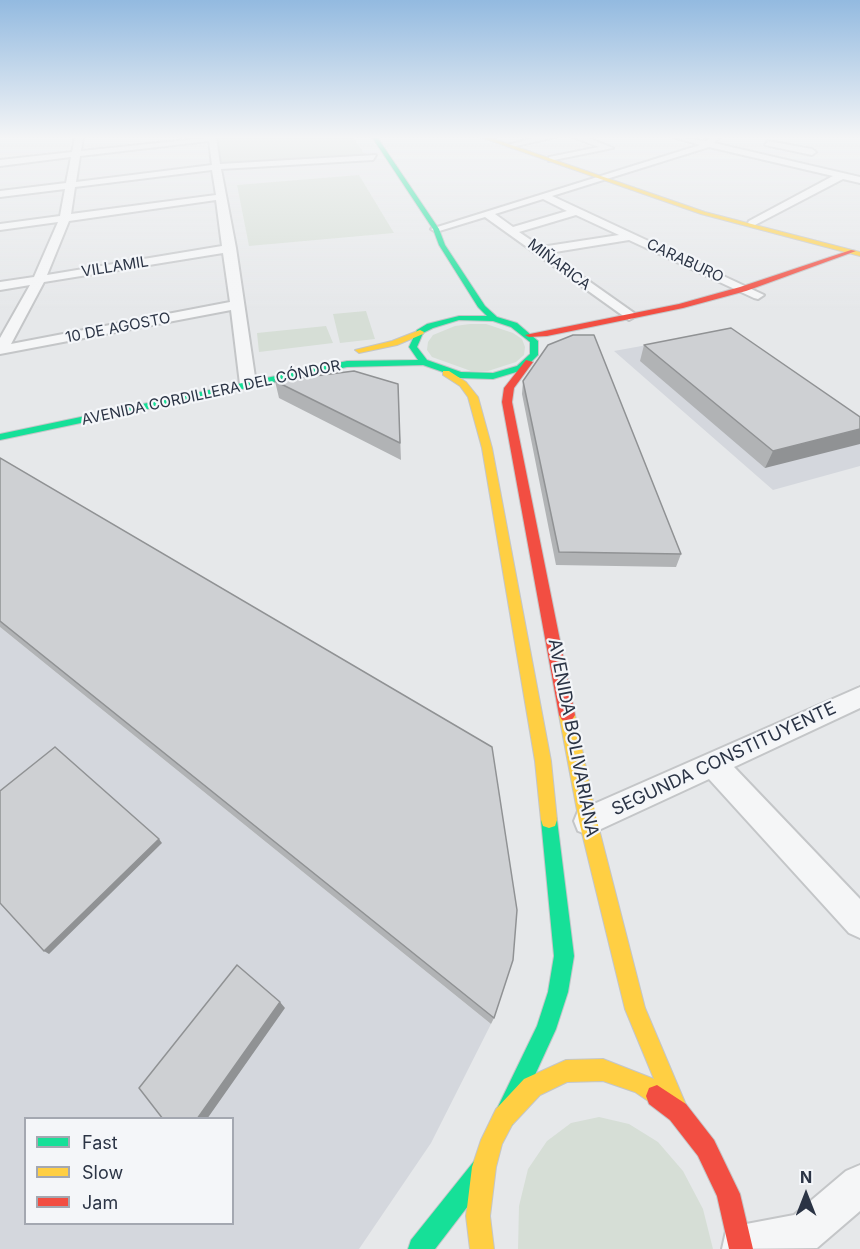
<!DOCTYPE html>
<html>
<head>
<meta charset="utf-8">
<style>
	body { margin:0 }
	#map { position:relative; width:860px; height:1249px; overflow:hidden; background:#e6e8ea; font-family:Inter,sans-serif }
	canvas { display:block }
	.legend { position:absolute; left:24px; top:1117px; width:210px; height:108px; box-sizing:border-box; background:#f4f6f9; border:2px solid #a4a8b1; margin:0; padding:8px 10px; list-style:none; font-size:18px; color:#2b3445 }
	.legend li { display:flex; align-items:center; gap:12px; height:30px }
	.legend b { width:30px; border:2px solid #a4a8b1 }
	.north { position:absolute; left:776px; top:1165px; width:60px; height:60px; -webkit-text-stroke:4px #f4f6f9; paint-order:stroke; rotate:0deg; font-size:16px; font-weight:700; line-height:24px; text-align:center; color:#2b3445 }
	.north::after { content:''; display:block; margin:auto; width:21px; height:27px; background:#2b3445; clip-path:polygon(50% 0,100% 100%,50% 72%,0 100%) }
</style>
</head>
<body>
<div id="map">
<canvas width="860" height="1249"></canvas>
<ul class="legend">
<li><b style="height:8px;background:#16e098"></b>Fast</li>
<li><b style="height:8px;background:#ffcf43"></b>Slow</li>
<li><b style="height:8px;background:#f24e42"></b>Jam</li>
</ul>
<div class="north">N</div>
</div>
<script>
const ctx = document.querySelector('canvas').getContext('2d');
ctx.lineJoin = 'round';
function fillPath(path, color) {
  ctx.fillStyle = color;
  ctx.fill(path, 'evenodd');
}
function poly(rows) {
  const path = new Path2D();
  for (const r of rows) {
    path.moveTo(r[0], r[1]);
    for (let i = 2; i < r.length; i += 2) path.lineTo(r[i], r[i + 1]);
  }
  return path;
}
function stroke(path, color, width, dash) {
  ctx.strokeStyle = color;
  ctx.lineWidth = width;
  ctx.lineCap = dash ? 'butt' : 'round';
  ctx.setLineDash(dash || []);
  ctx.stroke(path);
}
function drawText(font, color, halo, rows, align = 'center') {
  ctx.font = font + ' Inter,sans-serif';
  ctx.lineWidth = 4.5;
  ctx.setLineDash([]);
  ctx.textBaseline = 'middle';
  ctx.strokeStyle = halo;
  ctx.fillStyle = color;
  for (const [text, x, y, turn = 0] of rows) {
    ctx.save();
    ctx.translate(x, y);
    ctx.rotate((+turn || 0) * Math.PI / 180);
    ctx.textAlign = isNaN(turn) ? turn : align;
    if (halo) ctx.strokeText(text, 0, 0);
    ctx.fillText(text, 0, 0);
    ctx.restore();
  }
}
const built = poly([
	[719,332,860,430,860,466,773,490,614,351],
	[0,627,491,1024,431,1143,359,1249,0,1249],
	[26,1118,232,1118,232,1224,26,1224]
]);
const green = poly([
	[211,137,353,137,367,158,215,167],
	[359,175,394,233,249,246,237,185],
	[366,311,375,339,340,343,333,314],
	[470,324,486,324,513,333,522,339,525,347,524,355,516,362,488,371,471,371,432,357,427,350,428,342,433,335,455,326],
	[326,326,333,343,259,352,257,333],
	[599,1117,629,1124,658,1142,683,1171,703,1209,713,1249,518,1249,519,1206,528,1169,547,1141,571,1123]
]);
const street = poly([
	[75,137,83,137,81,151,216,137,220,164,376,155,373,160,221,169,236,248,256,384,253,387,243,387,240,384,231,310,0,354,0,338,30,285,0,290,0,282,34,277,58,222,0,230,0,224,60,216,65,189,0,197,0,191,66,183,71,157,0,166,0,160,72,152,75,137],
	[209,141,212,165,76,182,80,156,209,141],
	[212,170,216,195,71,214,75,187,212,170],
	[216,200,222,246,47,275,69,221,216,200],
	[223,253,230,302,11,344,44,282,223,253],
	[537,137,555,137,512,147,508,145,537,137],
	[573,137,586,137,613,148,549,161,549,157,599,147,573,137],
	[674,137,706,141,711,137,720,137,714,143,860,177,860,183,843,179,753,226,748,223,749,221,833,176,709,147,552,196,764,295,758,299,754,298,629,240,549,253,634,313,636,316,629,320,485,217,436,232,431,229,700,145,674,137],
	[543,199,567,211,513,227,495,214,543,199],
	[576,215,619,235,541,247,519,232,576,215],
	[768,141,812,149,816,152,812,155,765,145,768,141],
	[860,687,860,708,734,767,860,899,860,938,849,933,709,779,588,835,578,831,574,821,578,811,860,687],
	[860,1165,860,1211,817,1248,722,1249,726,1231,741,1225,794,1215,846,1171,860,1165]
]);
const fast = poly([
	[372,137,377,137,439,229,445,245,485,306,497,317,517,323,538,341,538,355,523,370,493,379,460,378,423,365,347,367,0,440,0,434,347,361,418,360,409,347,417,330,427,324,459,316,487,316,478,307,439,245,433,229,372,137],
	[459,320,493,321,511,327,530,342,530,354,517,366,493,373,461,372,427,360,417,347,423,333,433,328,459,320],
	[549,812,555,814,557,820,574,956,568,992,556,1029,512,1125,504,1128,496,1125,493,1117,537,1026,548,992,554,956,541,820,543,814,549,812],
	[483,1156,491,1160,495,1168,491,1176,435,1249,408,1249,411,1240,475,1160,483,1156]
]);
const slow = poly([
	[480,137,488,137,705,212,860,252,860,256,701,214,480,137],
	[420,330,424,332,423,334,397,345,359,353,355,350,392,341,420,330],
	[443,371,449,371,466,382,478,397,492,448,551,761,557,820,555,826,549,828,543,826,541,820,535,761,482,448,468,397,460,386,443,375,443,371],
	[567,709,572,710,575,715,597,821,645,1008,689,1112,686,1120,678,1123,670,1120,664,1104,657,1107,635,1092,603,1081,567,1082,540,1095,512,1125,502,1144,496,1167,490,1216,494,1249,470,1249,466,1216,472,1167,481,1140,496,1109,524,1079,566,1060,603,1059,654,1079,625,1009,579,821,559,715,562,710,567,709]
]);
const jam = poly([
	[851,250,856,251,746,291,683,308,547,336,529,337,525,335,679,304,740,287,851,250],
	[526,360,533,362,514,388,512,402,575,715,572,720,567,721,562,720,559,715,502,402,504,388,526,360],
	[657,1085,686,1104,714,1140,740,1194,753,1249,729,1249,717,1196,698,1156,670,1120,649,1104,646,1096,649,1088,657,1085]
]);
const wall = poly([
	[644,345,860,417,765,468,640,361],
	[275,381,398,384,401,460,279,398],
	[523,381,681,554,676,567,556,565,522,394],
	[0,458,494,1018,491,1024,0,627]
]);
const shadedWall = poly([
	[860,429,860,444,765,468,773,451],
	[159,839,162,843,49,954,44,951],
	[280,1002,285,1008,207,1119,197,1119]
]);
const building = poly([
	[731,328,860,417,860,429,773,451,644,345,731,328],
	[573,335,594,335,681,554,559,552,523,381,548,345,573,335],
	[354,371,398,384,400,443,275,381,354,371],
	[0,458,492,747,517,910,513,960,494,1018,0,621,0,458],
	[55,747,159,839,44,951,0,903,0,791,55,747],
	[237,965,280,1002,197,1119,163,1119,139,1088,237,965]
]);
const farStreetnames = [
	["CARABURO",685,261,25],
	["MIÑARICA",559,265,37],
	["VILLAMIL",115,267,-9],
	["10 DE AGOSTO",118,328,-11],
	["AVENIDA CORDILLERA DEL CÓNDOR",211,393,-12]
];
const streetNames = [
	["AVENIDA BOLIVARIANA",573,738,79],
	["SEGUNDA CONSTITUYENTE",724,759,-25]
];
fillPath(built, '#d4d7dd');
fillPath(green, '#d6ded6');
stroke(street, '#c4c6c8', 4);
stroke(fast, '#c4c6c8', 2);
stroke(slow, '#c4c6c8', 2);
stroke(jam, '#c4c6c8', 2);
fillPath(street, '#f5f6f7');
fillPath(fast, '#16e098');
fillPath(slow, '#ffcf43');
fillPath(jam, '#f24e42');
fillPath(wall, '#b1b3b5');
fillPath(shadedWall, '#909294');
fillPath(building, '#ced0d3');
stroke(building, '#909294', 1.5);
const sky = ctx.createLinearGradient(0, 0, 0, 312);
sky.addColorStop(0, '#93bae0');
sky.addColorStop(0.44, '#f4f5f6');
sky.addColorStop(1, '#f4f5f600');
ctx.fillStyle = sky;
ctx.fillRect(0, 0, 860, 312);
drawText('15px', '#2b3445', '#f4f6f9', farStreetnames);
drawText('18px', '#2b3445', '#f4f6f9', streetNames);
</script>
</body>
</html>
